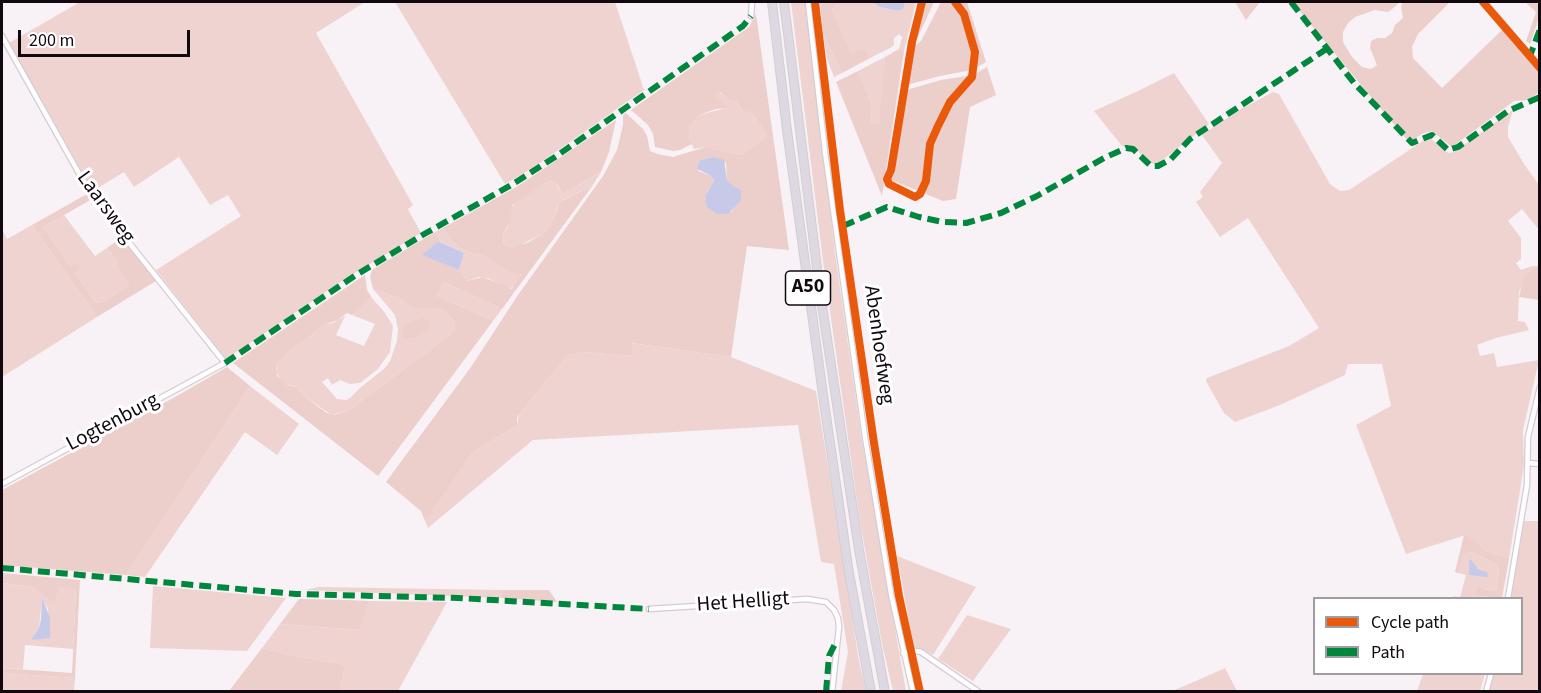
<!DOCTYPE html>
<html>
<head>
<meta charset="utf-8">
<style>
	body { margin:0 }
	#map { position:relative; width:1541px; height:693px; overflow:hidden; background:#f8f2f7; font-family:"Source Sans 3",sans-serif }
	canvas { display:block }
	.frame { position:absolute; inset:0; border:3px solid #120810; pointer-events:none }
	.legend { position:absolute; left:1313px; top:597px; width:210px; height:78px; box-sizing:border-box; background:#fff; border:2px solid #a09c9f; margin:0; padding:8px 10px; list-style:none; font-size:18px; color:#120810 }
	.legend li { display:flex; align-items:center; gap:12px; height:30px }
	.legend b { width:30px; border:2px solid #a09c9f }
	.scale { position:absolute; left:18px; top:30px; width:172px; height:27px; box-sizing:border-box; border:3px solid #120810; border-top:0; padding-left:8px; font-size:18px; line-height:21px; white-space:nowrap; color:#120810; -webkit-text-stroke:4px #fff; paint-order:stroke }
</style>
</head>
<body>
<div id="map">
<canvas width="1541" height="693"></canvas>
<div class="frame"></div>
<ul class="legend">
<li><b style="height:8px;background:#e8590c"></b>Cycle path</li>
<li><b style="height:8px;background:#00873e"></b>Path</li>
</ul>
<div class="scale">200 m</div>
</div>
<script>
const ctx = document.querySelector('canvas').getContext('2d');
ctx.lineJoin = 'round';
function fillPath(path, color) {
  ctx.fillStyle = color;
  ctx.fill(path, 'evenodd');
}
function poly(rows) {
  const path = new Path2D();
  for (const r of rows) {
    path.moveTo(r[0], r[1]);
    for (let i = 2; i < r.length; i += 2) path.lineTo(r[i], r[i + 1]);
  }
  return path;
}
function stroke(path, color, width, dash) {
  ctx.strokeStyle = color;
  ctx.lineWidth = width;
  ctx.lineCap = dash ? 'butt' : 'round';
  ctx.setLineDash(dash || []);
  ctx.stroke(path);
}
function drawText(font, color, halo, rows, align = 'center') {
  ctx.font = font + ' "Source Sans 3",sans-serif';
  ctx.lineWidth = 6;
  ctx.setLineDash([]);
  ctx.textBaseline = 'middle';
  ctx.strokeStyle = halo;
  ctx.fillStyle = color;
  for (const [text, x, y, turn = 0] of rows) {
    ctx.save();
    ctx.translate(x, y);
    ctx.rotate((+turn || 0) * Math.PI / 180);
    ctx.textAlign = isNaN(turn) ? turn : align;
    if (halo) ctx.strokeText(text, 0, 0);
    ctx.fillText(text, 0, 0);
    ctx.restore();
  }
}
const green = poly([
	[80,2,365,2,316,33,413,205,408,209,421,233,345,279,226,359,156,270,241,216,228,195,210,205,179,157,134,187,124,172,93,191,9,43],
	[395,2,615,2,644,90,534,167,505,184],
	[791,2,805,2,835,253,861,435,906,691,893,691,882,644,860,522,824,269],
	[839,2,872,2,879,7,894,10,901,10,904,7,905,2,916,2,904,51,899,49,902,37,899,34,894,38,894,45,892,47,870,58,867,48,851,55,832,10],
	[823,33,842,73,834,77,827,59],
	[885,57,881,123,872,125,870,124,872,105,858,71],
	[1174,73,1209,124,1156,165,1146,160,1133,146,1122,146,1094,111,1138,91],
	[718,91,728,99,737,102,741,109,752,113,767,136,742,155,706,147,694,149,689,139,689,128,699,115,726,108,715,97,714,95],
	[1273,92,1279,94,1330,184,1340,191,1349,190,1429,137,1448,153,1454,152,1513,110,1508,127,1508,137,1524,164,1539,185,1539,230,1522,209,1508,221,1521,238,1521,259,1516,263,1521,270,1532,266,1536,266,1528,272,1519,292,1518,321,1525,322,1529,330,1496,338,1477,345,1480,356,1494,353,1497,367,1539,360,1523,430,1524,465,1509,559,1486,551,1466,535,1406,554,1356,425,1391,406,1382,364,1348,364,1345,375,1280,405,1235,422,1224,413,1206,381,1207,378,1289,346,1319,328,1248,218,1220,237,1196,202,1203,197,1200,192,1222,163,1202,135,1241,109],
	[601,172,593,185,563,200,558,206,551,224,544,233,519,246,513,247,504,245,502,236,508,227,511,208,517,200,548,181,555,182,559,189,565,192],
	[64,215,95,256,107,248,117,261,119,270,129,285,102,302,97,303,94,300,75,273,76,262,70,266,43,227],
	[32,225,97,317,2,377,2,229,7,239],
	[443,228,453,242,466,251,484,256,520,274,520,277,515,286,509,289,488,278,479,277,467,281,459,270,464,253,441,242,435,232],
	[444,282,502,309,493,321,437,296],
	[373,289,397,297,413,308,434,308,446,311,454,321,455,328,449,336,348,411,332,415,306,398,299,389,294,386,286,385,276,373,277,364,286,354,326,324,333,323,345,316,336,335,364,346,375,324,352,315,372,298,385,313,393,326,390,352,378,369,360,383,350,384,340,380,332,385,328,378,322,382,337,399,346,400,350,398,360,388,385,368,390,361,397,341,398,329,395,315],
	[631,343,731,357,816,391,859,661,866,691,841,691,848,652,834,564,821,562,798,425,533,440,428,528,425,521,431,510,471,454,517,425,519,414,567,356,583,352,632,356],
	[250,386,299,424,277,455,245,432,145,577,126,575],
	[1524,521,1539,521,1539,691,1489,691,1494,674,1522,674,1522,598,1511,598],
	[1472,552,1497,564,1499,571,1496,591,1482,589,1476,596,1486,597,1486,598,1453,598,1453,596,1460,597,1466,575,1458,573,1460,560,1463,555],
	[897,556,976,587,933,655,924,650,914,648],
	[2,583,33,587,56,601,57,587,76,589,73,649,25,645,23,669,2,668],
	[42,599,48,609,50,638,32,639,39,628],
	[153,586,286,598,247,651,150,648],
	[318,587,502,590,502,598,305,590],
	[369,601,447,602,398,691,340,691,340,686,346,665,289,655,262,648,280,624,358,630],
	[967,615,1011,629,973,681,938,659],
	[1225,668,1237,691,1172,691,1196,681],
	[2,673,75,678,74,691,2,691],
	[1423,674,1485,674,1480,691,1417,691]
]);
const forest = poly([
	[820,2,839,2,832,10,851,54,867,48,870,58,842,73,823,33],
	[922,2,934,2,918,37,913,39],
	[941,2,967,2,986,62,972,70,940,76,903,86,911,45,916,45,921,41],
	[1235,2,1260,2,1246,20],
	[1292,2,1399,2,1396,6,1388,12,1375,10,1355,17,1348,23,1343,32,1343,42,1352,57,1362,67,1371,69,1377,65,1370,48,1371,41,1377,38,1385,38,1392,33,1395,25,1403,18,1401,6,1403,2,1450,2,1418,34,1412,47,1413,58,1442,88,1503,29,1539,72,1539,92,1528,100,1514,101,1452,147,1432,131,1424,133,1412,140,1407,140],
	[1525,2,1536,2,1539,6,1539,18,1530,44,1526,41,1536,12],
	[756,14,789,250,747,246,731,357,632,343,632,356,583,352,567,356,519,414,517,418,517,425,471,454,425,521,421,511,386,482,471,367,518,295,603,176,617,150,623,125,623,115,626,113,643,129,647,136,650,151,658,154,673,157,706,147,742,155,767,136,752,113,742,110,737,102,728,99,720,92,715,95,727,108,716,109,699,115,689,128,689,139,692,144,680,150,673,151,655,147,653,134,648,125,631,110,749,27],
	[714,157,726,163,727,180,734,188,736,204,731,212,705,199,707,192,714,182,710,175,698,171,700,160],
	[899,49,904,51,882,196,836,82,858,71,872,105,870,124,879,124,885,57],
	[987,67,996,95,970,107,956,199,943,201,891,180,903,91,941,80,973,75],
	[616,120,609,152,601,172,565,192,562,192,555,182,548,181,512,205,510,222,502,236,504,245,513,247,527,243,544,233,551,224,560,202,593,185,502,309,444,282,437,296,493,321,378,476,233,363,365,275,367,290,372,298,352,315,347,313,338,320,326,324,286,354,277,364,276,368,277,376,283,380,286,385,297,387,306,398,327,413,334,415,348,411,449,336,455,328,454,321,446,311,434,308,413,308,397,297,373,289,370,277,372,270,435,232,441,242,438,241,423,255,459,270,467,281,483,277,512,289,521,275,509,271,484,256,466,251,453,242,443,228,518,186],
	[87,194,92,199,43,227,70,266,76,262,80,268,75,273,94,300,97,303,102,302,129,285,119,270,117,261,107,248,122,237,156,281,97,317,32,225],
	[1536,266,1539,267,1539,300,1519,297,1523,280,1528,272],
	[423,318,430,322,430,327,428,330,415,338,404,338,401,332,403,328,408,323],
	[227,367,250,386,126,575,2,565,2,490,177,396],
	[1464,535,1467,535,1486,551,1509,559,1502,598,1476,596,1478,585,1482,589,1496,591,1499,571,1497,564,1472,552,1463,555,1458,573,1455,572],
	[2,573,80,580,75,678,2,673,2,668,72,673,76,590,58,587,56,601,52,601,33,587,2,583],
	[502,590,549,590,557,602,502,598],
	[299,599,346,600,369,601,359,630,280,624],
	[262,648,289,655,346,665,340,686,340,691,229,691]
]);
const water = poly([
	[872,2,905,2,904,7,901,10,894,10,879,7],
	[714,157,724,160,727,180,734,187,738,188,741,191,741,200,728,214,717,214,707,207,705,196,714,181,710,175,697,169,700,160],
	[438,241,464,253,459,270,422,255],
	[1469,560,1471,560,1479,570,1487,572,1488,577,1469,575],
	[42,598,50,617,50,638,31,640,39,628,41,619]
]);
const minor = poly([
	[808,2,825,152,865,437,891,594,913,692],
	[751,16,752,2],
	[2,36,81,177,107,215,225,363,2,484],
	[1530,56,1540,68],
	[1528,463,1540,464],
	[1508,598,1527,485,1528,437,1540,387],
	[649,609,807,599,826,602,834,610,838,618,839,627,832,692],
	[903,653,915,651,921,652,979,692],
	[1486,692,1491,674]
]);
const motorway = poly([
	[772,2,787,130,824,402,849,573,871,692],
	[784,2,820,292,859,550,885,692]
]);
const quiet = poly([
	[1291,2,1354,83,1412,143,1432,135,1448,150,1458,147,1508,111,1540,97],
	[1528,54,1530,56,1540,29],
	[843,226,887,207,919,217,943,222,966,223,1001,213,1037,196,1104,158,1126,148,1133,149,1151,166,1158,166,1171,159,1190,139,1328,48],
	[225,363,356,275,426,233,513,184,555,157,743,26,751,16],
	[2,568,296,594,458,598,649,609],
	[826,692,829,656,837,640]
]);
const cycleway = poly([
	[815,2,840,210,874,443,899,596,920,692],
	[922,2,912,42,891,170,887,179,889,184,915,197,920,194,926,181,930,144,938,126,950,102,972,77,975,52,964,14,955,2],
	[1483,2,1540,68]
]);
const shields = [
	[808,288,45]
];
const shieldNames = [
	["A50",808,288]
];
const streetNames = [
	["Laarsweg",105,208,54],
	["Abenhoefweg",878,345,82],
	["Logtenburg",113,423,-28],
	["Het Helligt",743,603,-4]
];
fillPath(green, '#eed3d0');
fillPath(forest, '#ecceca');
fillPath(water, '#c6c9e8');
stroke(minor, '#d5ccd3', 7);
stroke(motorway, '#d2ced1', 10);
stroke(minor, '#fefdfe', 4.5);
stroke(motorway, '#ded8e3', 8);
stroke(quiet, '#00873e', 6, [12, 6]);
stroke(cycleway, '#e8590c', 8);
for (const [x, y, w] of shields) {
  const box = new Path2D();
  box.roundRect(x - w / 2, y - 17, w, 34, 4.5);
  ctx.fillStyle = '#fff';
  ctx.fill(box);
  stroke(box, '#120810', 1.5);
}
drawText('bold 20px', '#120810', null, shieldNames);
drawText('21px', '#120810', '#fff', streetNames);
</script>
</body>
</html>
